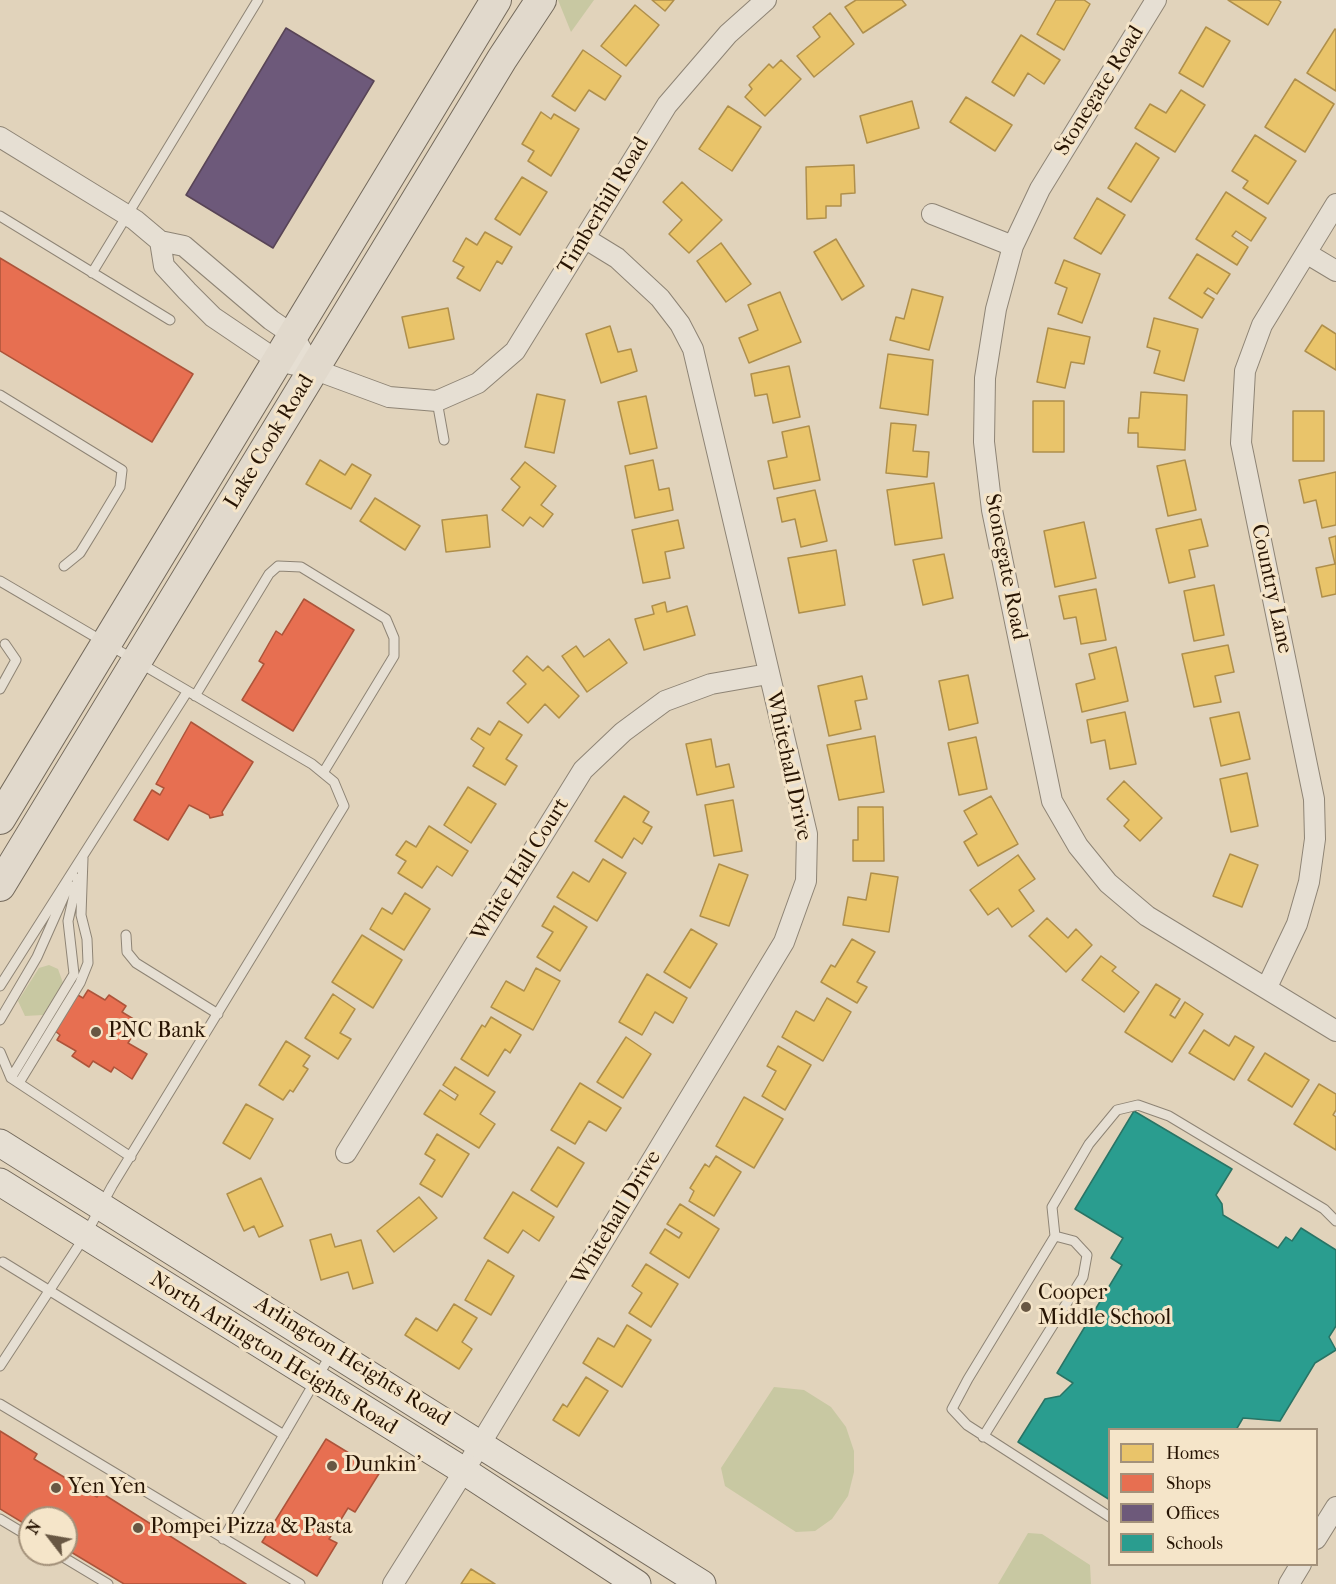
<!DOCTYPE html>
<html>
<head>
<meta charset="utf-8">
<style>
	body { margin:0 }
	#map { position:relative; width:1336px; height:1584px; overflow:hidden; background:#e1d3bb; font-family:"IM FELL French Canon",serif }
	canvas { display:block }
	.legend { position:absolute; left:1108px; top:1428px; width:210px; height:138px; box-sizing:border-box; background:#f5e5c9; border:2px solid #a3917a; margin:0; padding:8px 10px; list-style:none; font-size:18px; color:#271403 }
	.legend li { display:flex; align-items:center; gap:12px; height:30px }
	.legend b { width:30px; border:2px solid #a3917a }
	.north { position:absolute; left:18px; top:1506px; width:60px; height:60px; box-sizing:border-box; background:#f5e5c9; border:2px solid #a3917a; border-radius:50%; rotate:301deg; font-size:16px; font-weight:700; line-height:24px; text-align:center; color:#271403 }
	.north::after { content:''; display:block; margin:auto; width:21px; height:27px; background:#685743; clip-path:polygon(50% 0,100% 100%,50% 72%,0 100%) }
</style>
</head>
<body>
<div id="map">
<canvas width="1336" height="1584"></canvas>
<ul class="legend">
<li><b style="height:16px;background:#e9c46a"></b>Homes</li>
<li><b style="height:16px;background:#e76f51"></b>Shops</li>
<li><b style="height:16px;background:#6d597a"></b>Offices</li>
<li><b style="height:16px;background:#2a9d8f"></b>Schools</li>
</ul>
<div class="north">N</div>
</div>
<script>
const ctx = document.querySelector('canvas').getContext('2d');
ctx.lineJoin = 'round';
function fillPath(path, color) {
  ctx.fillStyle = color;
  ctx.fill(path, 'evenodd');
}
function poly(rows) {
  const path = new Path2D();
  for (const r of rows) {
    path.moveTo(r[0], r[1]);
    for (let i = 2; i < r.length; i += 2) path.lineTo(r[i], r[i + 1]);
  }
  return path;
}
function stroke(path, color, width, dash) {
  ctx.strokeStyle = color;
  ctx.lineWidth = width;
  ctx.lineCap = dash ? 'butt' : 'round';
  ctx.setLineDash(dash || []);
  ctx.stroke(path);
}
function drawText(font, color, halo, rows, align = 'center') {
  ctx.font = font + ' "IM FELL French Canon",serif';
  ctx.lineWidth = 6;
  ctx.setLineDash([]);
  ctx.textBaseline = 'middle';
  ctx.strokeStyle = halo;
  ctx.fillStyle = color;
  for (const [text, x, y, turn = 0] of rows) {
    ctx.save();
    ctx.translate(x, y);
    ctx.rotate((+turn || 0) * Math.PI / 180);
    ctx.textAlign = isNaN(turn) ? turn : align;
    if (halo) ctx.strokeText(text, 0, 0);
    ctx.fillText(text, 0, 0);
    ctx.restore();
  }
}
const green = poly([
	[558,0,594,0,571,32],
	[49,965,58,969,63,983,43,1015,25,1016,18,1001,39,968],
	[774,1387,804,1390,831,1407,846,1427,854,1451,854,1472,848,1496,832,1519,815,1531,796,1532,725,1486,721,1468],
	[1028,1533,1042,1534,1090,1565,1091,1584,998,1584]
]);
const homes = poly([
	[652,0,674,0,665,11,652,0],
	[856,0,902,0,906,5,863,33,845,7,856,0],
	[1056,0,1084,0,1090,4,1064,50,1037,34,1056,0],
	[1228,0,1278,0,1281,2,1268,25,1228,0],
	[635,5,659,25,626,66,601,46,635,5],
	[830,13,854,44,814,77,797,56,820,37,813,27,830,13],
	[1206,27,1230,41,1203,87,1179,73,1206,27],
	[1335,29,1336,30,1336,91,1307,73,1335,29],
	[1021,35,1060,60,1044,84,1028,73,1014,96,992,82,1021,35],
	[583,50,621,76,605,100,589,90,575,111,552,96,583,50],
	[781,60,801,79,765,116,745,97,752,89,749,85,769,64,773,68,781,60],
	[1295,79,1334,104,1305,152,1265,127,1295,79],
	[1181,90,1205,105,1175,152,1135,128,1150,104,1166,113,1181,90],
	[966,97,1012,125,995,151,950,122,966,97],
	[912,101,919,128,867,143,860,116,912,101],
	[728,106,761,127,732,171,699,149,728,106],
	[541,112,551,119,554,114,579,129,551,176,528,161,534,151,522,144,541,112],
	[1255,135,1296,161,1268,204,1243,188,1248,181,1232,171,1255,135],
	[1136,143,1159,158,1131,202,1108,188,1136,143],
	[854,165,855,193,841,194,841,206,826,206,826,218,807,219,806,167,854,165],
	[522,177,547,192,520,235,495,219,522,177],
	[682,182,722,220,689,253,669,234,682,220,663,202,682,182],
	[1226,192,1266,218,1251,241,1236,231,1232,236,1248,247,1237,265,1196,239,1226,192],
	[1097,198,1125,215,1101,254,1074,238,1097,198],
	[485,232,512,247,502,264,497,261,480,291,457,278,464,267,453,261,466,238,477,245,485,232],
	[836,239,864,286,842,300,814,252,836,239],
	[721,243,751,284,726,302,697,261,721,243],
	[1197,254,1230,274,1217,294,1208,288,1204,293,1214,299,1202,318,1169,298,1197,254],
	[1064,260,1100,274,1082,323,1058,314,1067,288,1055,283,1064,260],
	[912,289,943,297,929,350,890,340,896,317,904,319,912,289],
	[780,292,801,342,749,363,739,338,758,330,748,305,780,292],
	[448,308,454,339,409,348,402,317,448,308],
	[1154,318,1198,329,1184,381,1154,373,1160,351,1147,347,1154,318],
	[1322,325,1336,334,1336,370,1305,351,1322,325],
	[610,326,618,352,631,349,637,371,601,383,586,334,610,326],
	[1048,328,1090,337,1084,364,1071,362,1065,388,1037,382,1048,328],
	[888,354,933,360,928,415,880,408,888,354],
	[789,366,800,417,773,423,767,394,755,396,751,374,789,366],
	[1141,392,1187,395,1185,450,1138,447,1138,433,1128,433,1129,418,1139,418,1141,392],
	[537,394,565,400,554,453,525,447,537,394],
	[646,396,657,448,630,454,618,402,646,396],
	[1033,401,1064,401,1064,452,1033,452,1033,401],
	[1293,411,1324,411,1324,461,1293,461,1293,411],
	[891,423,916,425,913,451,929,452,927,477,886,473,891,423],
	[809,426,820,480,774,489,768,461,787,457,782,432,809,426],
	[320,460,345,475,352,464,371,475,351,509,306,484,320,460],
	[653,460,659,490,669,488,673,510,635,518,625,466,653,460],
	[1185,460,1196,510,1168,516,1157,466,1185,460],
	[525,462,556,486,541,505,553,514,543,527,530,517,523,526,502,510,520,487,511,479,525,462],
	[1336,472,1336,525,1322,528,1316,500,1304,503,1299,480,1336,472],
	[934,483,942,538,895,545,887,490,934,483],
	[815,490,827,541,801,547,795,519,782,522,777,498,815,490],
	[375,498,420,526,405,550,360,521,375,498],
	[487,515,490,547,446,552,442,520,487,515],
	[1201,519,1208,546,1189,550,1195,577,1169,583,1156,529,1201,519],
	[678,520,684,548,665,552,670,578,643,583,632,530,678,520],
	[1084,522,1096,578,1055,587,1044,531,1084,522],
	[1336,536,1336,594,1322,597,1316,568,1335,564,1329,538,1336,536],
	[836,550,845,605,799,613,788,558,836,550],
	[944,554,953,598,923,605,913,560,944,554],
	[1214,585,1224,635,1194,641,1184,591,1214,585],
	[1096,589,1106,640,1081,644,1076,617,1064,619,1059,596,1096,589],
	[665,602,667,612,687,606,695,635,644,650,635,619,654,614,652,606,665,602],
	[609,639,627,663,587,692,562,656,576,646,584,657,609,639],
	[1228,645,1234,672,1215,676,1221,702,1194,707,1182,654,1228,645],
	[1116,647,1128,701,1082,712,1076,684,1095,679,1089,654,1116,647],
	[527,656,543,671,548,666,579,696,559,718,545,704,528,723,507,703,526,684,513,671,527,656],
	[968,675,978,723,949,730,939,681,968,675],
	[862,676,867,699,855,701,861,729,829,736,818,686,862,676],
	[1125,712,1136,764,1110,769,1105,740,1091,743,1087,720,1125,712],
	[1239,712,1250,759,1221,766,1210,718,1239,712],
	[499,721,522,735,506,759,517,766,505,785,473,766,484,748,471,739,478,728,490,735,499,721],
	[875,736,884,792,839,800,827,745,875,736],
	[976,737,987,789,959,795,948,743,976,737],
	[711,739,716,767,729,764,734,787,697,795,686,744,711,739],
	[1247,773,1258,826,1231,832,1220,779,1247,773],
	[1124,781,1162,818,1140,841,1124,826,1129,820,1107,799,1124,781],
	[468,787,496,804,471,843,444,825,468,787],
	[624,796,649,812,643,822,652,827,642,844,634,838,622,858,595,841,624,796],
	[991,796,1018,844,978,866,964,842,977,834,964,811,991,796],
	[733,800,742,851,714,856,705,805,733,800],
	[858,807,883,807,884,861,853,861,853,840,858,840,858,807],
	[429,826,468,851,452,876,437,866,422,888,398,873,406,861,396,855,406,841,416,847,429,826],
	[1230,854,1258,865,1242,907,1213,896,1230,854],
	[1018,855,1035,879,1019,890,1034,911,1012,927,998,908,988,915,970,890,1018,855],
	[603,859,626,873,597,921,557,897,573,872,589,882,603,859],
	[719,864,748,875,729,926,700,916,719,864],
	[871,873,898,877,889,932,843,925,848,897,866,900,871,873],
	[405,893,430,909,404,950,370,929,382,908,392,914,405,893],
	[554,906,587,927,560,971,537,957,553,932,542,926,554,906],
	[1047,918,1068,938,1076,929,1092,945,1066,972,1029,936,1047,918],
	[691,929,717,944,690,988,664,972,691,929],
	[362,935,402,960,373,1008,332,982,362,935],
	[852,939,875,952,857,982,867,987,857,1003,821,982,831,965,835,967,852,939],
	[1101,956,1116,967,1112,971,1139,992,1124,1012,1082,980,1101,956],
	[536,968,560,981,533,1030,491,1007,506,981,524,991,536,968],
	[647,974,687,998,673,1023,655,1012,642,1035,619,1022,647,974],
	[1156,984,1180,999,1170,1015,1175,1018,1185,1002,1203,1014,1172,1062,1125,1032,1156,984],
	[333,994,355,1009,340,1033,351,1039,338,1059,305,1038,333,994],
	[827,998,851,1012,823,1061,782,1037,796,1011,814,1021,827,998],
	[491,1017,521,1035,510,1053,505,1049,488,1076,461,1059,482,1025,485,1027,491,1017],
	[1204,1030,1229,1046,1235,1036,1254,1047,1234,1080,1189,1053,1204,1030],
	[626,1037,651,1054,623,1098,597,1082,626,1037],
	[286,1041,310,1056,303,1066,308,1069,293,1092,290,1090,283,1100,259,1085,286,1041],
	[778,1046,811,1065,785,1110,762,1096,776,1071,767,1066,778,1046],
	[1265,1053,1309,1080,1292,1107,1248,1080,1265,1053],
	[455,1067,495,1092,480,1114,495,1124,479,1148,424,1114,440,1090,455,1100,458,1095,443,1085,455,1067],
	[580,1083,621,1108,606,1131,589,1121,575,1144,551,1130,580,1083],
	[1319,1084,1336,1094,1336,1110,1333,1115,1336,1117,1336,1150,1294,1124,1319,1084],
	[744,1097,783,1119,754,1168,716,1146,744,1097],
	[246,1104,273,1119,250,1159,223,1143,246,1104],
	[437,1134,469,1154,442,1197,420,1184,435,1160,425,1154,437,1134],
	[558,1147,584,1163,557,1207,531,1190,558,1147],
	[716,1156,741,1172,714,1216,689,1201,694,1191,690,1188,705,1164,709,1167,716,1156],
	[261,1178,283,1226,259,1237,254,1226,244,1231,227,1194,261,1178],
	[513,1192,554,1217,539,1241,523,1230,508,1253,484,1238,513,1192],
	[419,1197,437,1218,394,1252,377,1231,419,1197],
	[680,1204,719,1229,689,1278,650,1253,665,1229,679,1238,682,1233,667,1224,680,1204],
	[331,1234,335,1247,361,1240,373,1283,353,1289,348,1272,321,1280,310,1240,331,1234],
	[488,1260,514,1276,491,1315,465,1300,488,1260],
	[646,1264,678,1284,651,1327,629,1313,642,1293,632,1286,646,1264],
	[454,1304,477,1318,462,1342,472,1349,459,1369,405,1335,416,1318,437,1331,454,1304],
	[627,1325,651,1340,622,1387,583,1363,598,1338,614,1347,627,1325],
	[586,1377,608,1391,579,1436,553,1420,563,1404,567,1407,586,1377],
	[471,1569,495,1584,461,1584,471,1569]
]);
const shops = poly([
	[0,258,193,374,152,442,0,351,0,258],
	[304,599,354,630,293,731,242,700,264,664,259,661,276,631,282,635,304,599],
	[191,722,253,762,222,812,223,815,210,818,209,815,189,805,168,840,134,820,152,790,160,795,164,788,156,784,191,722],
	[88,990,105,1000,109,995,126,1006,122,1012,140,1023,128,1043,147,1054,132,1079,114,1067,111,1072,93,1061,89,1067,72,1056,76,1051,57,1040,60,1035,54,1030,76,994,83,998,88,990],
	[0,1431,37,1454,34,1459,97,1497,100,1492,246,1584,124,1584,66,1549,68,1539,66,1518,30,1518,30,1527,0,1509,0,1431],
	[326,1439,380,1472,355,1512,348,1508,329,1539,337,1543,317,1576,262,1542,326,1439]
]);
const offices = poly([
	[286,28,374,81,273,248,186,195,286,28]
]);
const schools = poly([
	[1134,1111,1232,1169,1216,1195,1222,1204,1223,1215,1278,1248,1286,1237,1292,1241,1301,1228,1336,1250,1336,1326,1329,1337,1336,1350,1315,1363,1280,1421,1243,1418,1236,1430,1110,1430,1110,1500,1018,1442,1045,1399,1060,1396,1073,1383,1057,1373,1122,1265,1111,1258,1123,1238,1075,1209,1134,1111]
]);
const service = poly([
	[0,216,170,320],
	[92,273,258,0],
	[0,395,122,470,120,487,96,527,80,553,64,566],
	[437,401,444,440],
	[0,581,312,764,334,782,344,806,112,1186,85,1236,0,1366],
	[0,689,16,660,5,644],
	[195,696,269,574,278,566,301,567,386,619,394,638,394,656,323,773],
	[126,935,127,952,136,963,218,1014],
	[0,986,187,692],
	[0,1020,37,957,69,885],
	[0,1052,11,1078,131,1157],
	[11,1078,74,974,68,921,78,878],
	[19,1083,80,983,88,963,87,939,81,915,83,858],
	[3,1262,284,1435],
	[0,1404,300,1584],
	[983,1437,1083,1277,1087,1255,1074,1241,1055,1236],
	[1110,1517,967,1425,952,1409,968,1379,1055,1236,1052,1207,1089,1144,1117,1110,1138,1105,1169,1116,1324,1209,1336,1221],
	[0,1519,30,1537],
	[223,1539,331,1354],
	[58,1554,108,1584]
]);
const minor = poly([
	[1156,0,1040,189,1013,246,996,309,985,378,984,442,992,510,1052,801,1078,846,1108,883,1147,916,1336,1031],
	[0,137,135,220,160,241,184,246,271,320,293,335,313,369],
	[932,214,1013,246],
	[160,241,164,266,187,291,213,317,278,361,313,369,389,397,437,401,478,383,515,351,667,105,728,34,766,0],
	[1306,253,1336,271],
	[1267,987,1297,924,1309,882,1315,839,1314,799,1241,443,1245,371,1262,325,1336,204],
	[346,1153,583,770,623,732,665,701,711,684,768,674],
	[1316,1539,1336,1507],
	[393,1584,464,1471,784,942,806,881,807,834,693,349,680,324,660,298,617,258,586,239],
	[1289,1584,1301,1564]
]);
const secondary = poly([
	[0,1143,702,1584],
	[0,1182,464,1471,637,1584]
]);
const primary = poly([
	[0,819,496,0],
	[0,886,502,59,541,0]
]);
const markers = [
	[96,1032,6,"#685743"],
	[1026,1307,6,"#685743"],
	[332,1466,6,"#685743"],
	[56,1488,6,"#685743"],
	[138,1528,6,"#685743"]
];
const streetNames = [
	["Stonegate Road",1100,91,-58],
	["Timberhill Road",604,206,-59],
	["Lake Cook Road",270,442,-59],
	["Stonegate Road",1005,567,79],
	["Country Lane",1271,589,78],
	["Whitehall Drive",788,766,78],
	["White Hall Court",521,870,-58],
	["Whitehall Drive",617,1218,-59],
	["North Arlington Heights Road",273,1354,32],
	["Arlington Heights Road",352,1362,32]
];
const poiNames = [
	["PNC Bank",108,1032],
	["Cooper",1038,1294],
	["Middle School",1038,1319],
	["Dunkin'",344,1466],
	["Yen Yen",68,1488],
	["Pompei Pizza & Pasta",150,1528]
];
fillPath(green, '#c8c8a2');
fillPath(homes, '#e9c46a');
stroke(homes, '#af8f4b', 1.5);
fillPath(shops, '#e76f51');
stroke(shops, '#ad543a', 1.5);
fillPath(offices, '#6d597a');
stroke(offices, '#584456', 1.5);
fillPath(schools, '#2a9d8f');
stroke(schools, '#297465', 1.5);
stroke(service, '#8e8475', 11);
stroke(minor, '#8e8475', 22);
stroke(secondary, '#746a5c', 29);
stroke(primary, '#746a5c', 32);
stroke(service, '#e6dfd3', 9);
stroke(minor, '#e6dfd3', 20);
stroke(secondary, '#e6dfd3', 27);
stroke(primary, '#e1d9cc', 30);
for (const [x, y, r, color] of markers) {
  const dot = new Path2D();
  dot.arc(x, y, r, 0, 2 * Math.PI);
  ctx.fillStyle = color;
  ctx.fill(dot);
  stroke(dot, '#f5e5c9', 2);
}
drawText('22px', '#271403', '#f5e5c9', streetNames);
drawText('22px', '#271403', '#f5e5c9', poiNames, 'left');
</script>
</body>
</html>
